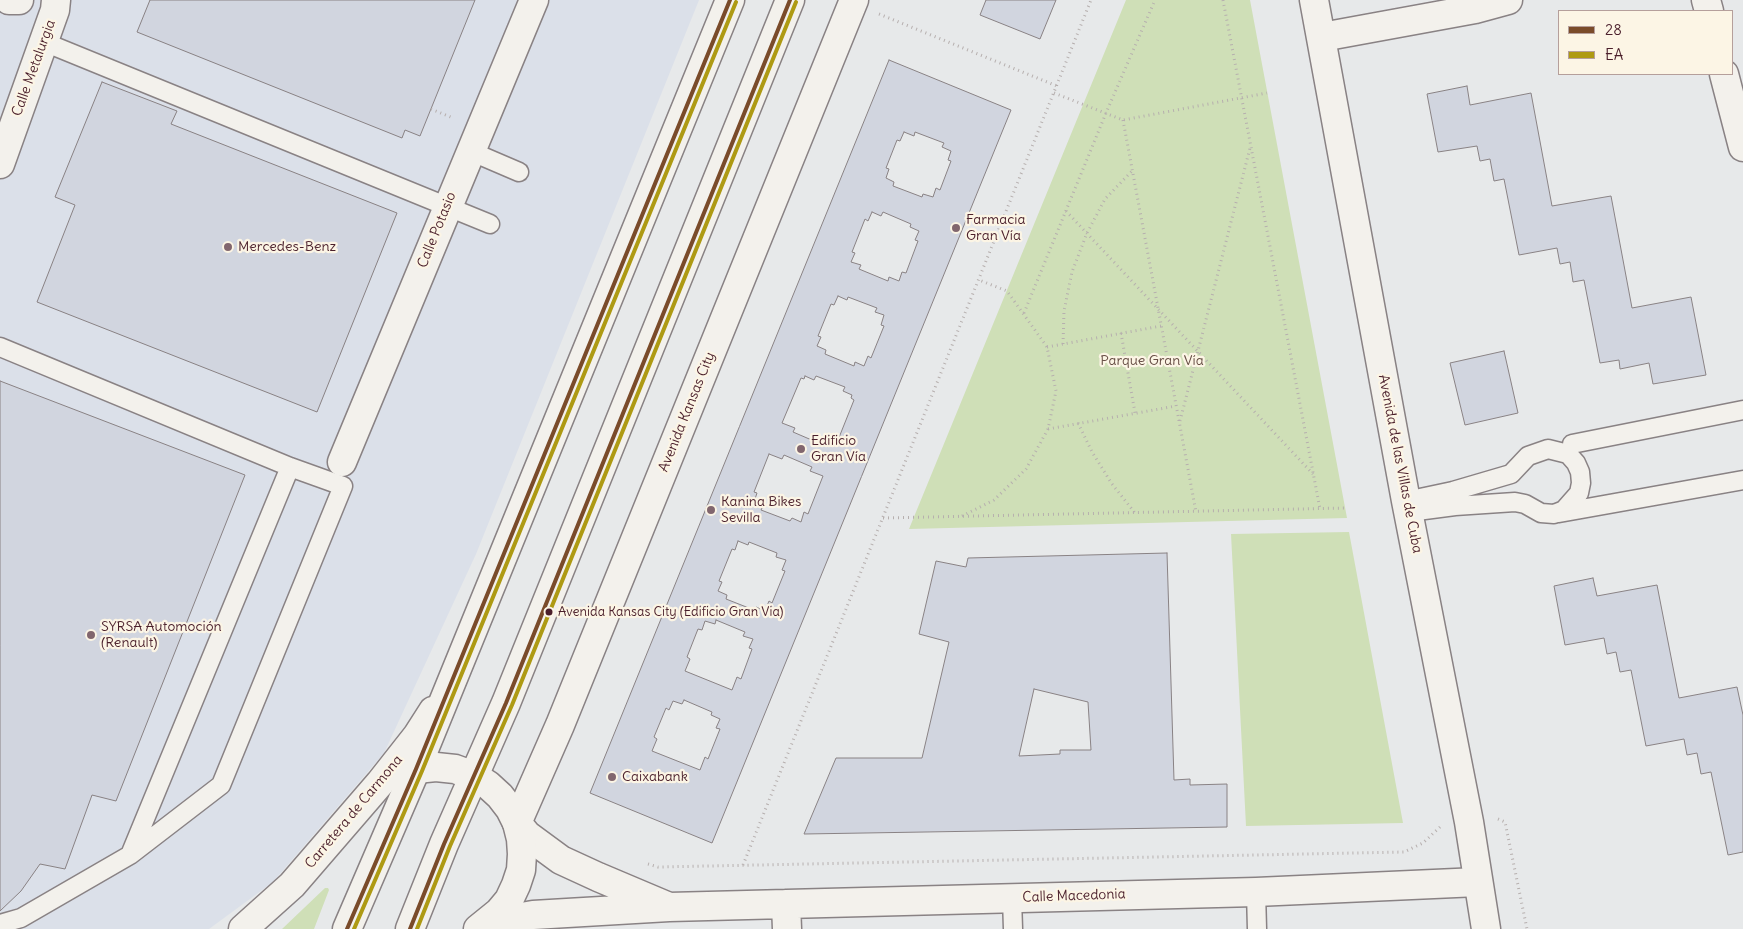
<!DOCTYPE html>
<html>
<head>
<meta charset="utf-8">
<style>
	body { margin:0 }
	#map { position:relative; width:1743px; height:929px; overflow:hidden; background:#e7e9ea; font-family:Delius,sans-serif }
	canvas { display:block }
	.legend { position:absolute; left:1558px; top:10px; width:175px; height:65px; box-sizing:border-box; background:#fcf5e5; border:1px solid #b59f9b; margin:0; padding:6px 9px; list-style:none; font-size:15px; color:#4a1f2b }
	.legend li { display:flex; align-items:center; gap:10px; height:25px }
	.legend b { width:25px; border:1px solid #b59f9b }
</style>
</head>
<body>
<div id="map">
<canvas width="1743" height="929"></canvas>
<ul class="legend">
<li><b style="height:6px;background:#7a4b2a"></b>28</li>
<li><b style="height:6px;background:#ae9a13"></b>EA</li>
</ul>
</div>
<script>
const ctx = document.querySelector('canvas').getContext('2d');
ctx.lineJoin = 'round';
function fillPath(path, color) {
  ctx.fillStyle = color;
  ctx.fill(path, 'evenodd');
}
function poly(rows) {
  const path = new Path2D();
  for (const r of rows) {
    path.moveTo(r[0], r[1]);
    for (let i = 2; i < r.length; i += 2) path.lineTo(r[i], r[i + 1]);
  }
  return path;
}
function stroke(path, color, width, dash) {
  ctx.strokeStyle = color;
  ctx.lineWidth = width;
  ctx.lineCap = dash ? 'butt' : 'round';
  ctx.setLineDash(dash || []);
  ctx.stroke(path);
}
function drawText(font, color, halo, rows, align = 'center') {
  ctx.font = font + ' Delius,sans-serif';
  ctx.lineWidth = 4.5;
  ctx.setLineDash([]);
  ctx.textBaseline = 'middle';
  ctx.strokeStyle = halo;
  ctx.fillStyle = color;
  for (const [text, x, y, turn = 0] of rows) {
    ctx.save();
    ctx.translate(x, y);
    ctx.rotate((+turn || 0) * Math.PI / 180);
    ctx.textAlign = isNaN(turn) ? turn : align;
    if (halo) ctx.strokeText(text, 0, 0);
    ctx.fillText(text, 0, 0);
    ctx.restore();
  }
}
const built = poly([
	[0,0,699,0,476,554,384,753,273,882,209,929,0,929]
]);
const green = poly([
	[1126,0,1250,0,1347,518,909,529],
	[1349,532,1403,823,1246,826,1231,534],
	[325,888,328,888,329,890,314,929,282,929]
]);
const building = poly([
	[150,0,475,0,420,136,405,130,402,138,137,32,150,0],
	[986,0,1056,0,1040,39,980,15,986,0],
	[889,60,1011,110,712,843,590,793,889,60],
	[904,132,914,136,915,132,944,143,942,147,951,151,948,160,951,161,940,190,936,188,933,197,923,194,922,197,893,186,894,182,886,178,889,169,886,168,897,140,900,141,904,132],
	[872,212,881,216,883,212,911,224,910,227,919,231,915,240,918,241,906,273,902,272,899,281,889,277,888,281,859,269,861,265,851,262,855,253,852,252,865,219,868,221,872,212],
	[838,296,847,300,848,297,877,308,875,312,884,315,881,325,884,326,871,358,868,356,864,366,855,362,854,366,825,354,826,350,817,346,821,337,818,336,831,304,834,305,838,296],
	[805,376,814,380,816,376,845,387,843,391,852,395,851,398,854,400,836,445,823,440,821,444,793,432,795,428,782,423,801,378,804,379,805,376],
	[769,454,782,459,784,455,812,467,810,471,823,476,808,514,804,512,801,522,792,518,790,521,761,510,763,506,754,502,757,493,754,492,769,454],
	[738,541,748,545,749,542,777,553,776,557,786,560,782,570,785,571,772,603,769,601,765,611,756,607,754,610,726,599,727,595,718,591,722,582,719,581,732,549,735,550,738,541],
	[716,620,745,632,743,636,753,639,749,648,752,649,741,679,737,677,732,690,685,671,690,659,687,657,698,629,702,630,705,621,715,624,716,620],
	[684,700,712,712,711,715,720,719,716,728,720,729,708,759,705,757,700,770,652,751,657,739,654,737,666,708,669,710,673,701,682,704,684,700],
	[102,82,177,111,171,124,397,213,317,412,37,302,75,205,55,197,102,82],
	[1467,86,1470,105,1531,93,1552,206,1611,196,1632,308,1691,297,1706,375,1653,384,1649,363,1620,369,1619,360,1600,363,1584,280,1573,282,1570,262,1560,264,1557,248,1519,255,1504,179,1494,181,1490,159,1480,161,1477,146,1438,152,1427,94,1467,86],
	[1504,351,1518,413,1465,425,1450,363,1504,351],
	[0,381,245,475,116,801,92,795,65,869,40,864,21,891,0,911,0,381],
	[1167,553,1174,780,1190,779,1190,785,1227,784,1227,827,804,834,836,758,922,758,949,642,919,634,936,561,966,567,968,558,1167,553],
	[1034,689,1088,702,1091,750,1060,750,1060,754,1019,756,1034,689],
	[1593,578,1597,596,1657,585,1679,698,1737,687,1743,715,1743,852,1728,855,1711,772,1701,774,1697,753,1687,755,1684,739,1646,746,1631,670,1620,672,1616,652,1607,654,1604,638,1565,645,1554,586,1593,578]
]);
const path = poly([
	[1223,0,1320,509],
	[879,14,1057,86],
	[1054,93,1123,120,1267,93],
	[431,109,453,118],
	[1123,120,1196,512],
	[1066,211,1313,474],
	[1024,313,1106,113,1155,0],
	[1121,333,1135,413],
	[1063,344,1064,311,1072,272,1087,233,1105,199,1132,171],
	[1047,347,1161,326],
	[1180,421,1250,148],
	[1078,423,1092,452,1112,484,1135,513],
	[1048,429,1176,406],
	[962,516,994,500,1026,469,1048,429,1056,391,1047,347,1007,291,979,280],
	[883,518,1345,508],
	[1498,819,1505,822,1527,929],
	[648,864,658,867,1404,852,1423,843,1440,827],
	[743,865,1091,0]
]);
const service = poly([
	[44,42,490,224],
	[470,151,519,172],
	[0,347,290,467,343,486,221,785,130,855,21,918,0,924],
	[1572,444,1743,410],
	[1406,501,1453,491,1511,474,1528,456,1548,449,1568,454,1576,463,1580,472,1581,483,1579,493,1564,510,1554,514,1541,513,1525,504,1515,502,1455,506,1409,512],
	[1559,513,1743,480],
	[130,855,290,467],
	[1256,892,1257,929],
	[1012,898,1013,929]
]);
const minor = poly([
	[9,0,19,0],
	[1706,0,1709,11],
	[1322,37,1475,9,1508,0],
	[1724,74,1743,147],
	[0,164,55,10,56,0],
	[342,462,534,0],
	[786,904,787,929],
	[669,907,598,877,561,860,527,835,517,823,560,725,854,0],
	[481,929,505,920,533,915,669,907,1256,892,1478,882]
]);
const tertiary = poly([
	[1314,0,1406,501,1469,822,1486,929]
]);
const secondary = poly([
	[395,776,416,769,436,767,455,769,474,776,488,785,500,796,510,809,517,823,521,839,522,854,521,870,516,885,509,900,499,912,478,929],
	[243,929,292,885,380,783,417,736,433,711]
]);
const primary = poly([
	[347,929,416,769,730,0],
	[410,929,444,844,506,703,790,0]
]);
const bus1 = poly([
	[347,929,416,769,730,0],
	[410,929,444,844,506,703,790,0]
]);
const bus2 = poly([
	[354,929,422,771,736,2],
	[417,929,450,846,512,705,796,2]
]);
const markers = [
	[956,228,5,"#81666e"],
	[228,247,5,"#81666e"],
	[801,449,5,"#81666e"],
	[711,510,5,"#81666e"],
	[549,612,4.5,"#4a1f2b"],
	[91,635,5,"#81666e"],
	[612,777,5,"#81666e"]
];
const busNames = [
	["Avenida Kansas City (Edificio Gran Via)",558,612]
];
const streetNames = [
	["Calle Metalurgia",34,68,-70],
	["Calle Potasio",437,230,-68],
	["Avenida Kansas City",687,412,-68],
	["Avenida de las Villas de Cuba",1400,464,79],
	["Carretera de Carmona",354,812,-50],
	["Calle Macedonia",1074,896,-2]
];
const poiNames = [
	["Farmacia",966,220],
	["Gran Vía",966,236],
	["Mercedes-Benz",238,247],
	["Edificio",811,441],
	["Gran Vía",811,457],
	["Kanina Bikes",721,502],
	["Sevilla",721,518],
	["SYRSA Automoción",101,627],
	["(Renault)",101,643],
	["Caixabank",622,777]
];
const parkNames = [
	["Parque Gran Vía",1152,361]
];
fillPath(built, '#dbe0e9');
fillPath(green, '#cfdfb7');
fillPath(building, '#d1d5df');
stroke(building, '#898284', 1);
stroke(service, '#898284', 21);
stroke(minor, '#898284', 31);
stroke(tertiary, '#898284', 31);
stroke(secondary, '#898284', 31);
stroke(primary, '#898284', 31);
stroke(path, '#b6afae', 3, [1, 4]);
stroke(service, '#f3f1ec', 18);
stroke(minor, '#f3f1ec', 28);
stroke(tertiary, '#f3f1ec', 28);
stroke(secondary, '#f3f1ec', 28);
stroke(primary, '#f3f1ec', 28);
stroke(bus1, '#7a4b2a', 4);
stroke(bus2, '#ae9a13', 4);
for (const [x, y, r, color] of markers) {
  const dot = new Path2D();
  dot.arc(x, y, r, 0, 2 * Math.PI);
  ctx.fillStyle = color;
  ctx.fill(dot);
  stroke(dot, '#fcf5e5', 2);
}
drawText('13px', '#4a1f2b', '#fcf5e5', busNames, 'left');
drawText('14px', '#4a1f2b', '#fcf5e5', streetNames);
drawText('14px', '#4a1f2b', '#fcf5e5', poiNames, 'left');
drawText('14px', '#664d44', '#fcf5e5', parkNames);
</script>
</body>
</html>
